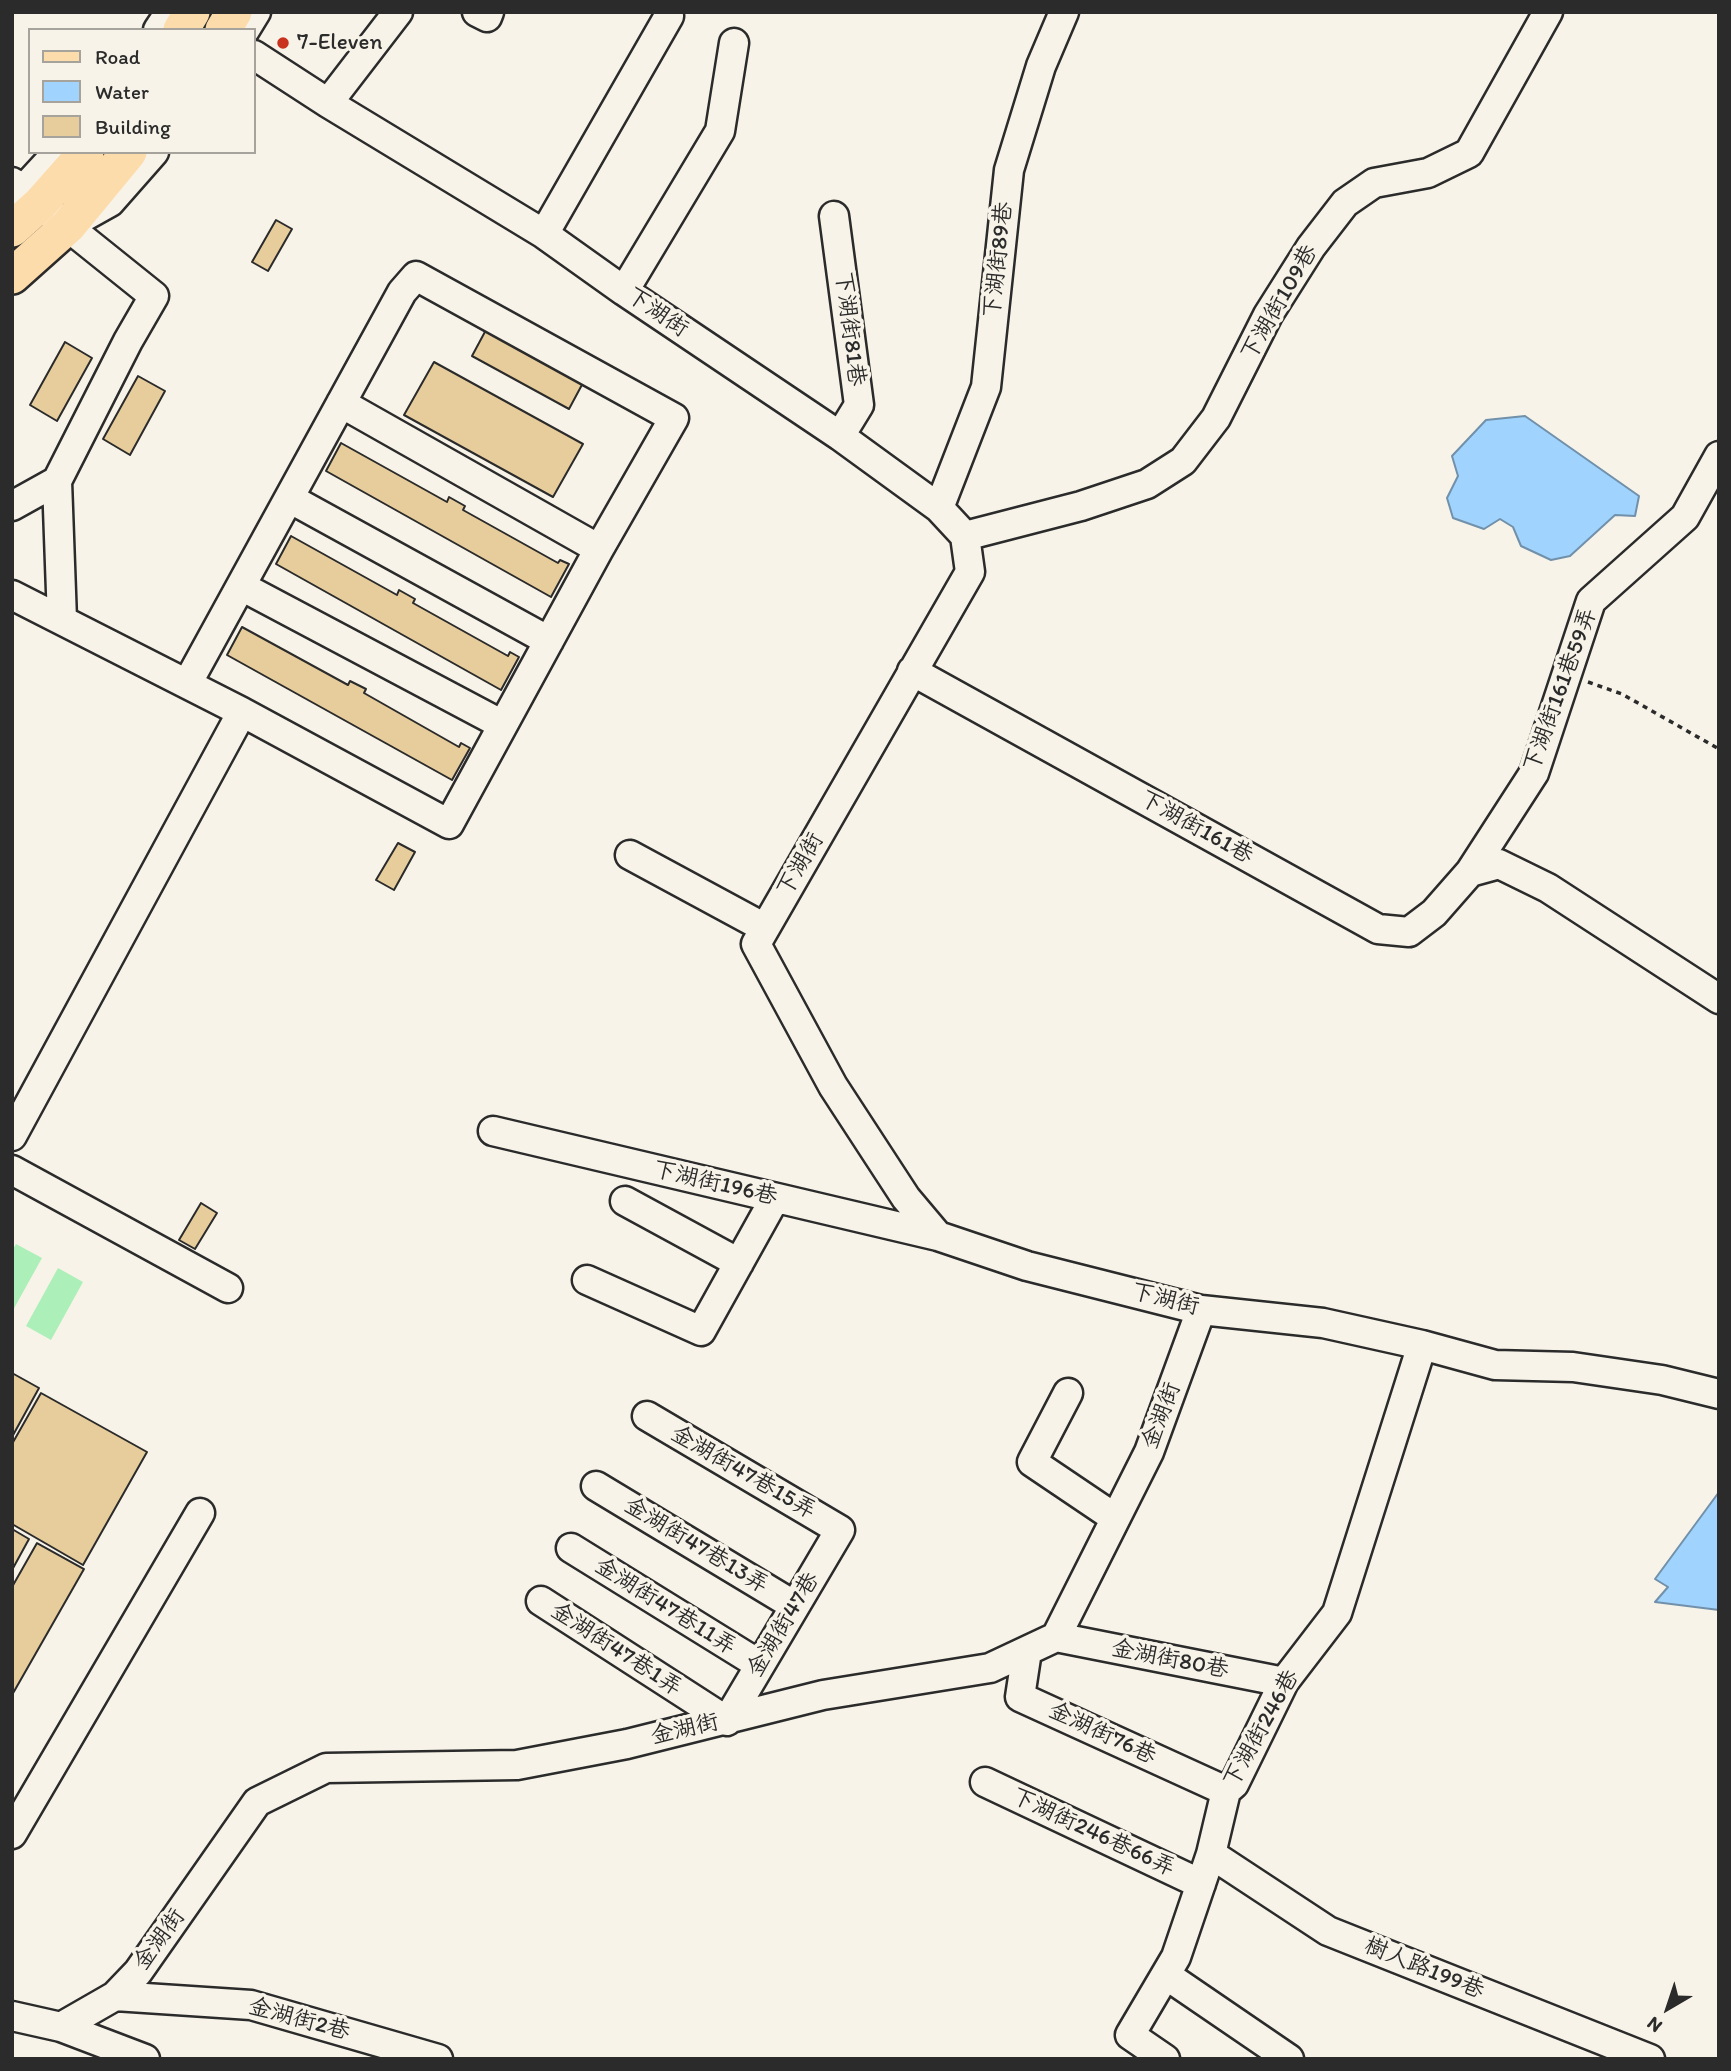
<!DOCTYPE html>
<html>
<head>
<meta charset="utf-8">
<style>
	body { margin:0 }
	#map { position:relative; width:1731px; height:2071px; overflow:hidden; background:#f7f3e8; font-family:Itim,sans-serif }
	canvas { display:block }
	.frame { position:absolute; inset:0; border:14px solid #2b2b2b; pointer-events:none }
	.legend { position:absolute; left:28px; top:28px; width:228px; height:126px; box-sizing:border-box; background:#f7f3e8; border:2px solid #a5a39c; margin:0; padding:9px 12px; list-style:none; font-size:21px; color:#2b2b2b }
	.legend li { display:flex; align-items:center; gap:14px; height:35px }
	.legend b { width:35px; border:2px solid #a5a39c }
	.north { position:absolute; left:1633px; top:1973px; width:70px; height:70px; -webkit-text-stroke:5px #f7f3e8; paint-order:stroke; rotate:219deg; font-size:19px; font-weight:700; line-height:28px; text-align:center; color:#2b2b2b }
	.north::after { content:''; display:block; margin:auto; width:24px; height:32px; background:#2b2b2b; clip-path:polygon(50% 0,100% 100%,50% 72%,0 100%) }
</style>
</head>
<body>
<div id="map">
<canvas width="1731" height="2071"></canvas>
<div class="frame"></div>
<ul class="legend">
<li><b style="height:9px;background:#fddcac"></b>Road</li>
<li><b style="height:19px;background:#a0d3fe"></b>Water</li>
<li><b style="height:19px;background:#e7cd9c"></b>Building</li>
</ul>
<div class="north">N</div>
</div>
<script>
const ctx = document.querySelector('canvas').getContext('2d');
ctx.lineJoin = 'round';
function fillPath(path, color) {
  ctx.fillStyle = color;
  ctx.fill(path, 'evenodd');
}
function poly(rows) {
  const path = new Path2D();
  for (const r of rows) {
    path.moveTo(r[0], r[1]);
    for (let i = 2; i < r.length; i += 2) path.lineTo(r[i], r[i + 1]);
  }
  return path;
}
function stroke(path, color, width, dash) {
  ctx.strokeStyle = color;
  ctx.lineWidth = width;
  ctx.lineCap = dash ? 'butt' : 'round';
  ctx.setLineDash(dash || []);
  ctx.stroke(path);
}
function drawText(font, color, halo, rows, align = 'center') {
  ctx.font = font + ' Itim,"LXGW WenKai TC",sans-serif';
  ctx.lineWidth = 7;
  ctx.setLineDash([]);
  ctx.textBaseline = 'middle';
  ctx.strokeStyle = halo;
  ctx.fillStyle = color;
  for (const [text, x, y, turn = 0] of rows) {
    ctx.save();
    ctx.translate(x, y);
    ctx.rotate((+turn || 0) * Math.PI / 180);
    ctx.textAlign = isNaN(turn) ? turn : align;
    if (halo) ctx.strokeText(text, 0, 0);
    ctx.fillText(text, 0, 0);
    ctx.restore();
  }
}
const green = poly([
	[16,1244,42,1258,12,1312,12,1251],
	[58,1268,83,1282,51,1340,26,1326]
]);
const water = poly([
	[1525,416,1639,496,1635,516,1615,515,1570,556,1551,560,1521,546,1513,527,1500,519,1484,529,1453,518,1447,498,1458,476,1452,456,1486,420,1525,416],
	[1719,1492,1719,1610,1655,1602,1668,1587,1655,1579,1719,1492]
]);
const building = poly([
	[276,220,292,229,268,271,252,262,276,220],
	[487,328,584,381,569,409,472,356,487,328],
	[65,342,92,358,57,421,30,405,65,342],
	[434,362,583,444,553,497,404,415,434,362],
	[138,376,165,391,130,455,103,439,138,376],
	[341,443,447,502,449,497,465,506,463,510,558,563,560,560,569,564,551,597,326,471,341,443],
	[291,536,397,595,399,590,415,599,413,603,508,656,510,652,519,657,501,690,276,564,291,536],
	[242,627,348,685,350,681,366,689,364,693,459,747,461,743,470,748,452,780,227,655,242,627],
	[398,843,415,852,394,890,376,880,398,843],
	[201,1203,217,1213,195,1249,179,1240,201,1203],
	[12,1373,39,1388,12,1437,12,1373],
	[41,1393,147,1452,83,1565,12,1524,12,1444,41,1393],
	[12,1529,29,1539,12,1570,12,1529],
	[37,1543,84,1569,12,1695,12,1587,37,1543]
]);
const path = poly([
	[1588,682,1622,694,1719,749]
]);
const minor = poly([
	[477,12,487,17,489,12],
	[158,30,170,12],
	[245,30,256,12],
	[254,55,328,103,544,234,624,291,840,436,939,508,965,536,970,572,756,944,833,1086,906,1198,938,1236,1027,1266,1201,1310,1323,1323,1422,1345,1495,1365,1573,1367,1662,1380,1719,1394],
	[328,103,398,12],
	[12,182,154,296,128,341,57,481,62,620],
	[12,202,58,152],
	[834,216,859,405,840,436],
	[76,221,110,202,154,152],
	[544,234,669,16],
	[624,291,720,131,734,43],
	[341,403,599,549],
	[289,498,549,641],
	[12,506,57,481],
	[939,508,986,387,1009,170,1041,66,1064,12],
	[965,536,1081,506,1147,484,1183,461,1216,418,1268,315,1311,247,1345,203,1374,183,1428,173,1469,153,1548,12],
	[241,586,503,725],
	[12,595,242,712,12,1136],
	[912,671,1378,929,1409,932,1434,913,1470,872,1534,773,1591,601,1685,517,1719,456],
	[187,684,402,292,416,276,674,418,599,549,449,824,242,712],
	[630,855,765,928],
	[1470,872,1499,864,1548,888,1719,999],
	[493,1131,938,1236],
	[12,1170,228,1288],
	[625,1201,739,1263],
	[587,1280,701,1331,775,1198],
	[1068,1393,1032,1462,1115,1518],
	[596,1486,795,1606],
	[571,1548,760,1665],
	[541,1601,727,1721,840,1530,647,1416],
	[1056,1637,1284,1682],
	[1027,1651,1020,1697,1226,1791],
	[985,1782,1201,1884],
	[12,1834,200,1513],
	[1211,1854,1328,1931,1650,2059],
	[1166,1975,1289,2059],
	[115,1996,251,2005,438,2059],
	[12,2016,61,2027,145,2059],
	[61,2027,115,1996,138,1972,257,1802,326,1768,517,1765,627,1744,823,1695,990,1668,1056,1637,1149,1452,1201,1310],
	[1165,2059,1130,2035,1176,1957,1211,1854,1226,1791,1234,1784,1284,1682,1337,1613,1422,1345]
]);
const major = poly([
	[181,30,192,12],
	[223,30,234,12],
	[12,229,40,204,86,152],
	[12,276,68,226,129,152]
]);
const markers = [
	[283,43,7,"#c8321e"]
];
const poiNames = [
	["7-Eleven",297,43]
];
const streetNames = [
	["下湖街89巷",999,260,-84],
	["下湖街109巷",1280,303,-60],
	["下湖街",657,313,34],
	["下湖街81巷",849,329,83],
	["下湖街161巷59弄",1561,690,-70],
	["下湖街161巷",1196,828,29],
	["下湖街",801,865,-60],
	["下湖街196巷",715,1184,13],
	["下湖街",1165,1300,14],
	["金湖街",1162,1416,-69],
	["金湖街47巷15弄",743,1473,30],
	["金湖街47巷13弄",696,1546,31],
	["金湖街47巷11弄",665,1607,32],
	["金湖街47巷",784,1625,-59],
	["金湖街47巷1弄",616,1650,33],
	["金湖街80巷",1170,1660,11],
	["下湖街246巷",1262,1729,-61],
	["金湖街",685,1730,-13],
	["金湖街76巷",1102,1734,25],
	["下湖街246巷66弄",1093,1833,25],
	["金湖街",160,1940,-54],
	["樹人路199巷",1424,1969,22],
	["金湖街2巷",299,2020,15]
];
fillPath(green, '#adefb8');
fillPath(water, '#a0d3fe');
stroke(water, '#7190aa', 2);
fillPath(building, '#e7cd9c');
stroke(building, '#2b2b2b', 2);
stroke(minor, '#2b2b2b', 33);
stroke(major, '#2b2b2b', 40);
stroke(path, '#2b2b2b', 3.5, [5, 5]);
stroke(minor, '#f7f3e8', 28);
stroke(major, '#fddcac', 35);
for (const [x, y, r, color] of markers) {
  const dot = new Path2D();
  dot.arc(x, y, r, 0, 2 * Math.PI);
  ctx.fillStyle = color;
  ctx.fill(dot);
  stroke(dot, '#f7f3e8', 2.5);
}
drawText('23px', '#2b2b2b', '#f7f3e8', poiNames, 'left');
drawText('23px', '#2b2b2b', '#f7f3e8', streetNames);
</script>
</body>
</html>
